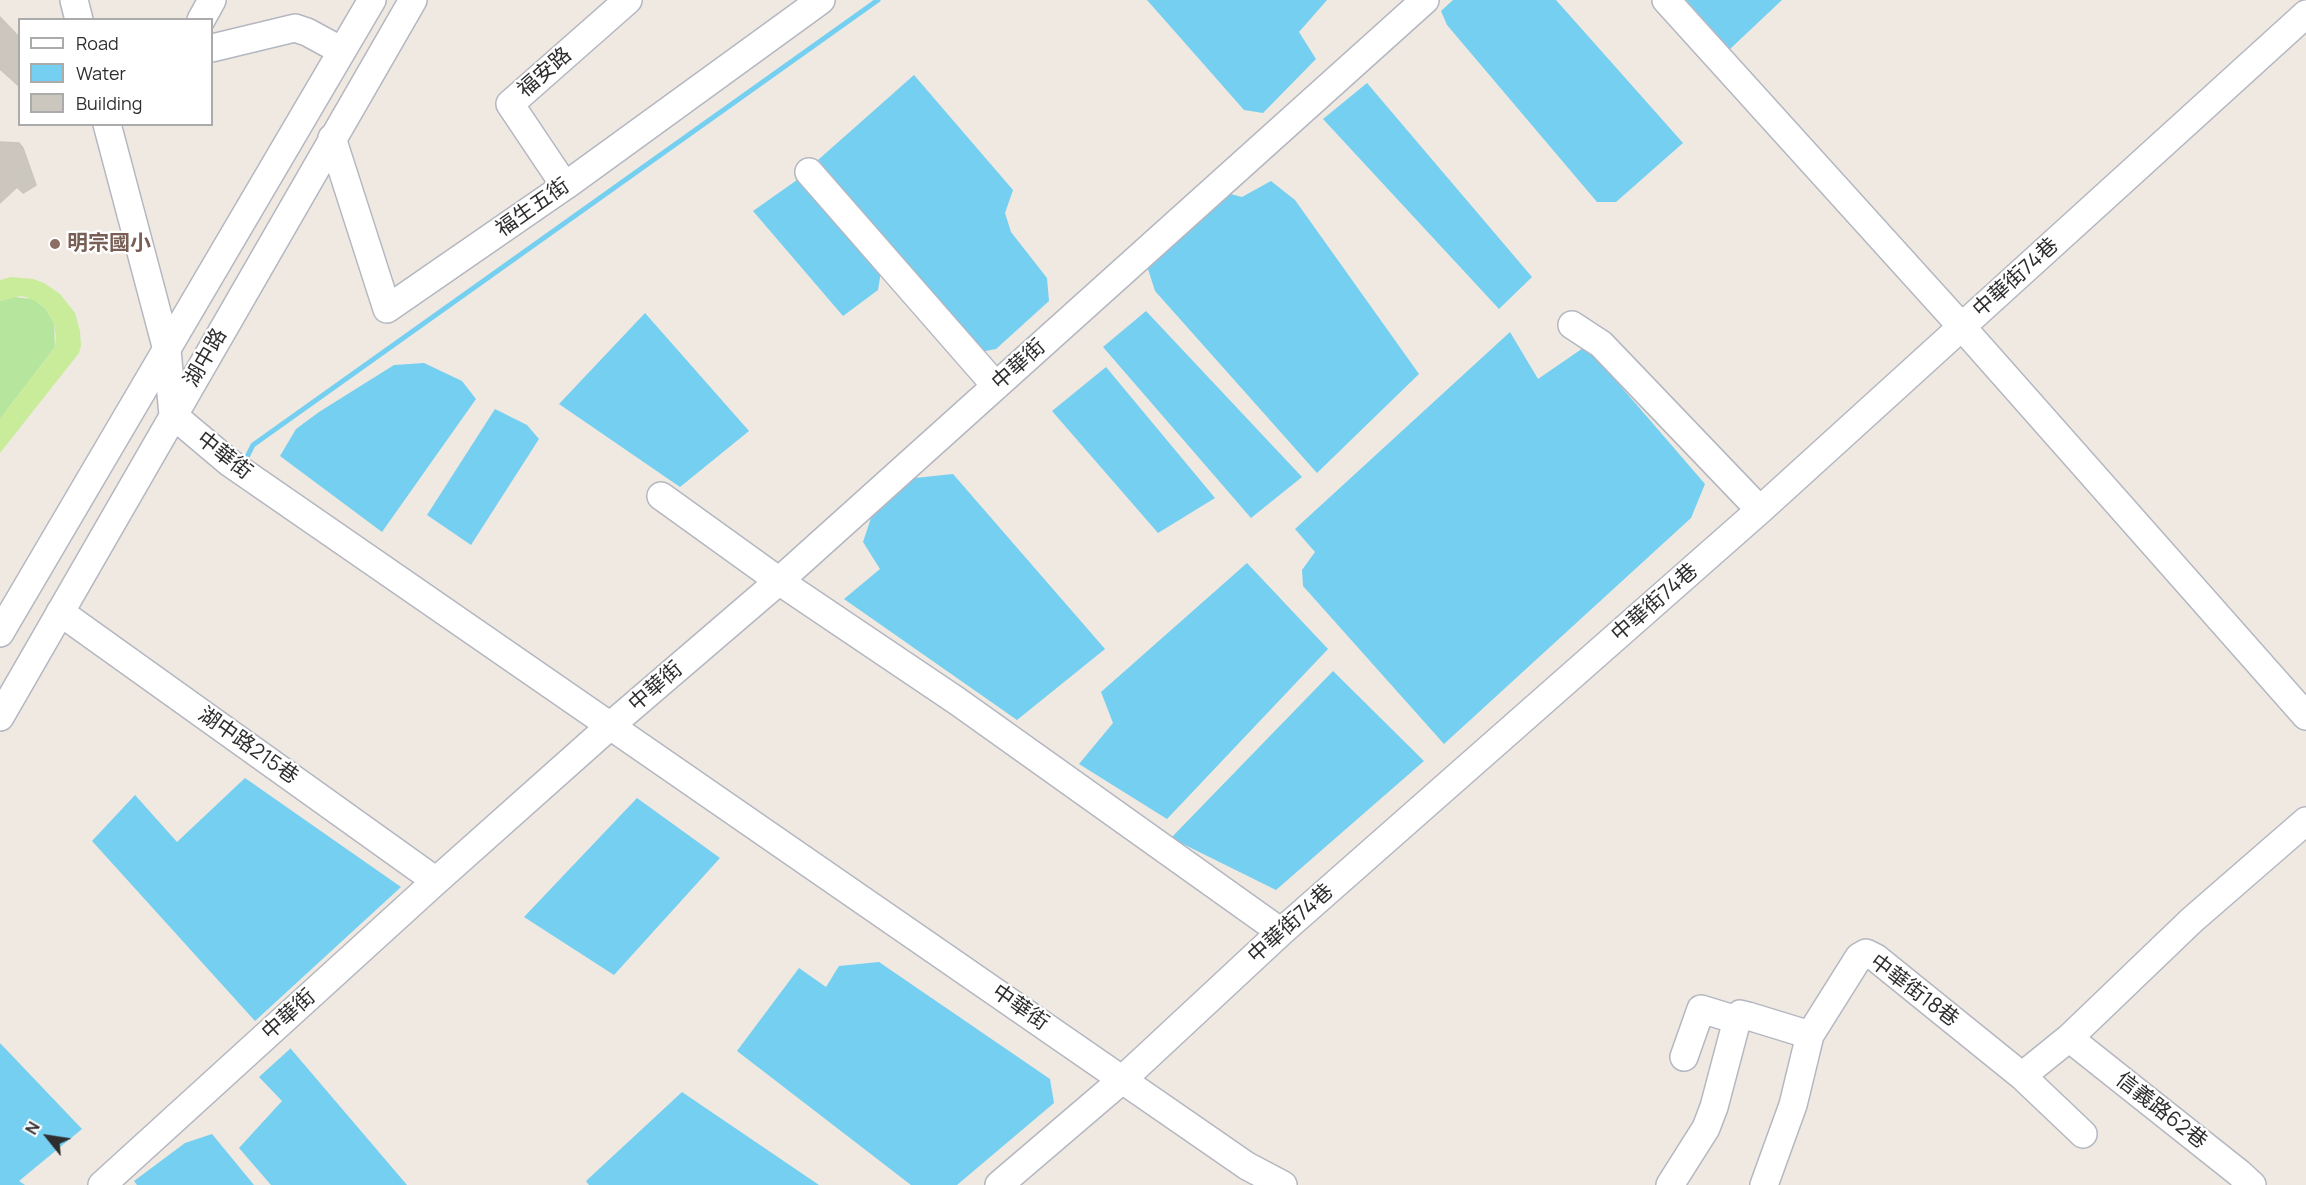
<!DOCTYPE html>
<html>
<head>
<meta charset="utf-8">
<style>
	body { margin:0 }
	#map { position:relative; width:2306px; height:1185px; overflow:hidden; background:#efe9e1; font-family:Manrope,sans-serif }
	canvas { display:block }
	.legend { position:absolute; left:18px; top:18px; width:195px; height:108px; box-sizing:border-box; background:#fff; border:2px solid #ababab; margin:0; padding:8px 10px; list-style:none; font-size:18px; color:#2e2e2e }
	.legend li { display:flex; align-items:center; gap:12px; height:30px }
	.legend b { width:30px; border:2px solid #ababab }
	.north { position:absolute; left:18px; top:1107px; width:60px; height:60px; -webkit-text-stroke:4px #fff; paint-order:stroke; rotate:300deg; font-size:16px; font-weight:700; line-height:24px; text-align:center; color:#2e2e2e }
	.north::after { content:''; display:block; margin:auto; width:21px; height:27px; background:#2e2e2e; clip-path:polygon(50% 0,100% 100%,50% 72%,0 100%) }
</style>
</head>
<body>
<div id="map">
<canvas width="2306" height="1185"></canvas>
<ul class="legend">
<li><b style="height:8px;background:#fff"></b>Road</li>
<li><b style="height:16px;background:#75cff0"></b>Water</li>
<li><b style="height:16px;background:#cbc7bf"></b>Building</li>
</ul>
<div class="north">N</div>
</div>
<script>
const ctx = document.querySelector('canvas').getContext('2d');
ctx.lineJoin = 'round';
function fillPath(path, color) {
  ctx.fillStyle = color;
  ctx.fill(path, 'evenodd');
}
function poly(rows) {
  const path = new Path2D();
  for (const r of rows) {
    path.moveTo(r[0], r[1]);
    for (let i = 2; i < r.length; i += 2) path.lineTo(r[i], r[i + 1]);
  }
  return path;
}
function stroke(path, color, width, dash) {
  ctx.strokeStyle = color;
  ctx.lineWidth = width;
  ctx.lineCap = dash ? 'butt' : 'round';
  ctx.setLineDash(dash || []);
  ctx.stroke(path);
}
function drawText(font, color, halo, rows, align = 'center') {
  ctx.font = font + ' Manrope,"Noto Sans TC",sans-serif';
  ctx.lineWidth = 4.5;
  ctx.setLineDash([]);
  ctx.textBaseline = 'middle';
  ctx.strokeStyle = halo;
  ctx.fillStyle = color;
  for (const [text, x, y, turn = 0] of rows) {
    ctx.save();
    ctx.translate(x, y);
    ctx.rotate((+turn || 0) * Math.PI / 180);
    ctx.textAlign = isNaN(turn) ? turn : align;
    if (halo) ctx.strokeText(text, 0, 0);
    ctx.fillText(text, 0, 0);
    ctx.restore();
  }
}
const green = poly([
	[14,297,33,299,45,308,54,323,55,347,0,419,0,301]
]);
const pitch = poly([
	[11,277,33,279,44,283,60,294,75,313,80,331,81,346,79,353,0,453,0,419,55,347,56,338,54,323,45,308,39,303,26,297,20,296,0,301,0,280]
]);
const water = poly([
	[1147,0,1327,0,1299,32,1316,59,1263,113,1244,110],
	[1453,0,1556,0,1683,143,1616,202,1597,202,1447,25,1441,11],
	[1686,0,1782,0,1730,49],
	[914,75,1013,190,1005,213,1011,232,1047,278,1049,301,996,349,980,352,818,160],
	[1367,83,1532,277,1499,309,1323,119],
	[797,180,881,271,878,290,843,316,753,211],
	[1271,181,1295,200,1419,374,1317,473,1155,291,1147,266,1227,193,1242,197],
	[1146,311,1302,477,1251,518,1103,347],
	[645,313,749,431,680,487,559,404],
	[1510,332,1538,379,1586,346,1705,484,1691,518,1444,744,1303,586,1302,570,1315,552,1295,529],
	[424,363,462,381,476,399,382,532,280,456,296,429,319,412,394,365],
	[1106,367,1215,498,1158,533,1052,411],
	[495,409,527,425,539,439,471,545,427,515],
	[953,474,1105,649,1017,720,844,599,880,569,863,542,871,518,915,478],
	[1247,563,1328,649,1167,819,1079,764,1113,723,1101,692],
	[1333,671,1424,761,1276,890,1171,838],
	[245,778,401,887,255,1021,92,841,135,795,177,842],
	[637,798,720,858,614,975,524,917],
	[879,962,1050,1079,1054,1103,957,1185,911,1185,737,1051,799,968,826,987,839,966],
	[0,1043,82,1129,19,1181,25,1185,0,1185],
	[291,1048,291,1049,407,1185,271,1185,239,1148,282,1101,259,1077],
	[682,1092,819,1185,589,1185,586,1181],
	[212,1134,254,1185,137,1185,134,1181,185,1143]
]);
const stream = poly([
	[244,463,253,445,878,0]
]);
const building = poly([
	[0,17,20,38,20,87,0,69,0,17],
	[0,142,19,143,23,148,36,185,23,193,17,187,0,203,0,142]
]);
const minor = poly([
	[74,0,79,20],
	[1666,0,1962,327,2306,716],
	[201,20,212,0],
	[212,48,295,28,307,32,342,51],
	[107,124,167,350,173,415,230,463,1247,1166,1283,1185],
	[332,138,387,309,565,186,821,0],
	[809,172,996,386],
	[565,186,510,104,628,0],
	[1572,325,1601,344,1760,510],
	[661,496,779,581,957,701,1281,932],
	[60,612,436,881],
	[0,633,372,0],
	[0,717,413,0],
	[2069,1038,2239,1173,2252,1185],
	[1684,1057,1701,1009,1737,1020,1740,1014,1748,1016,1810,1035],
	[2022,1076,2069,1038,2192,920,2306,821],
	[102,1185,436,881,610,726,779,581,1425,0],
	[999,1185,1123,1079,1281,932,1760,510,2306,14],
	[1670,1185,1706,1128,1714,1107,1737,1020],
	[1764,1185,1793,1105,1810,1035,1859,957,1866,953,1876,958,2022,1076,2083,1134]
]);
const markers = [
	[55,244,6,"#8d6e63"]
];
const streetNames = [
	["福安路",545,73,-41],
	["福生五街",533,208,-35],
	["中華街74巷",2016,278,-42],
	["湖中路",206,358,-60],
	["中華街",1019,365,-42],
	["中華街",224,456,38],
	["中華街74巷",1655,603,-41],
	["中華街",656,687,-41],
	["湖中路215巷",248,746,35],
	["中華街74巷",1291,924,-42],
	["中華街18巷",1914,991,37],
	["中華街",1020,1008,35],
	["中華街",289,1015,-42],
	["信義路62巷",2161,1111,38]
];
const educationNames = [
	["明宗國小",67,244]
];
fillPath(green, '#b6e59e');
fillPath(pitch, '#c9ec9a');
fillPath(water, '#75cff0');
stroke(stream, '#75cff0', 5);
fillPath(building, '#cbc7bf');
stroke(building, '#cbc5ba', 1.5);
stroke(minor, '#b4b7c1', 30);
stroke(minor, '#fff', 27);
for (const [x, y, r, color] of markers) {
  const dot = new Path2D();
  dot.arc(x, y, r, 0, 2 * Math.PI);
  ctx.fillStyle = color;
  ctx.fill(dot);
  stroke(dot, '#fff', 2);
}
drawText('21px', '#2e2e2e', '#fff', streetNames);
drawText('bold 21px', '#785e54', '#fff', educationNames, 'left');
</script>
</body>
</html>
